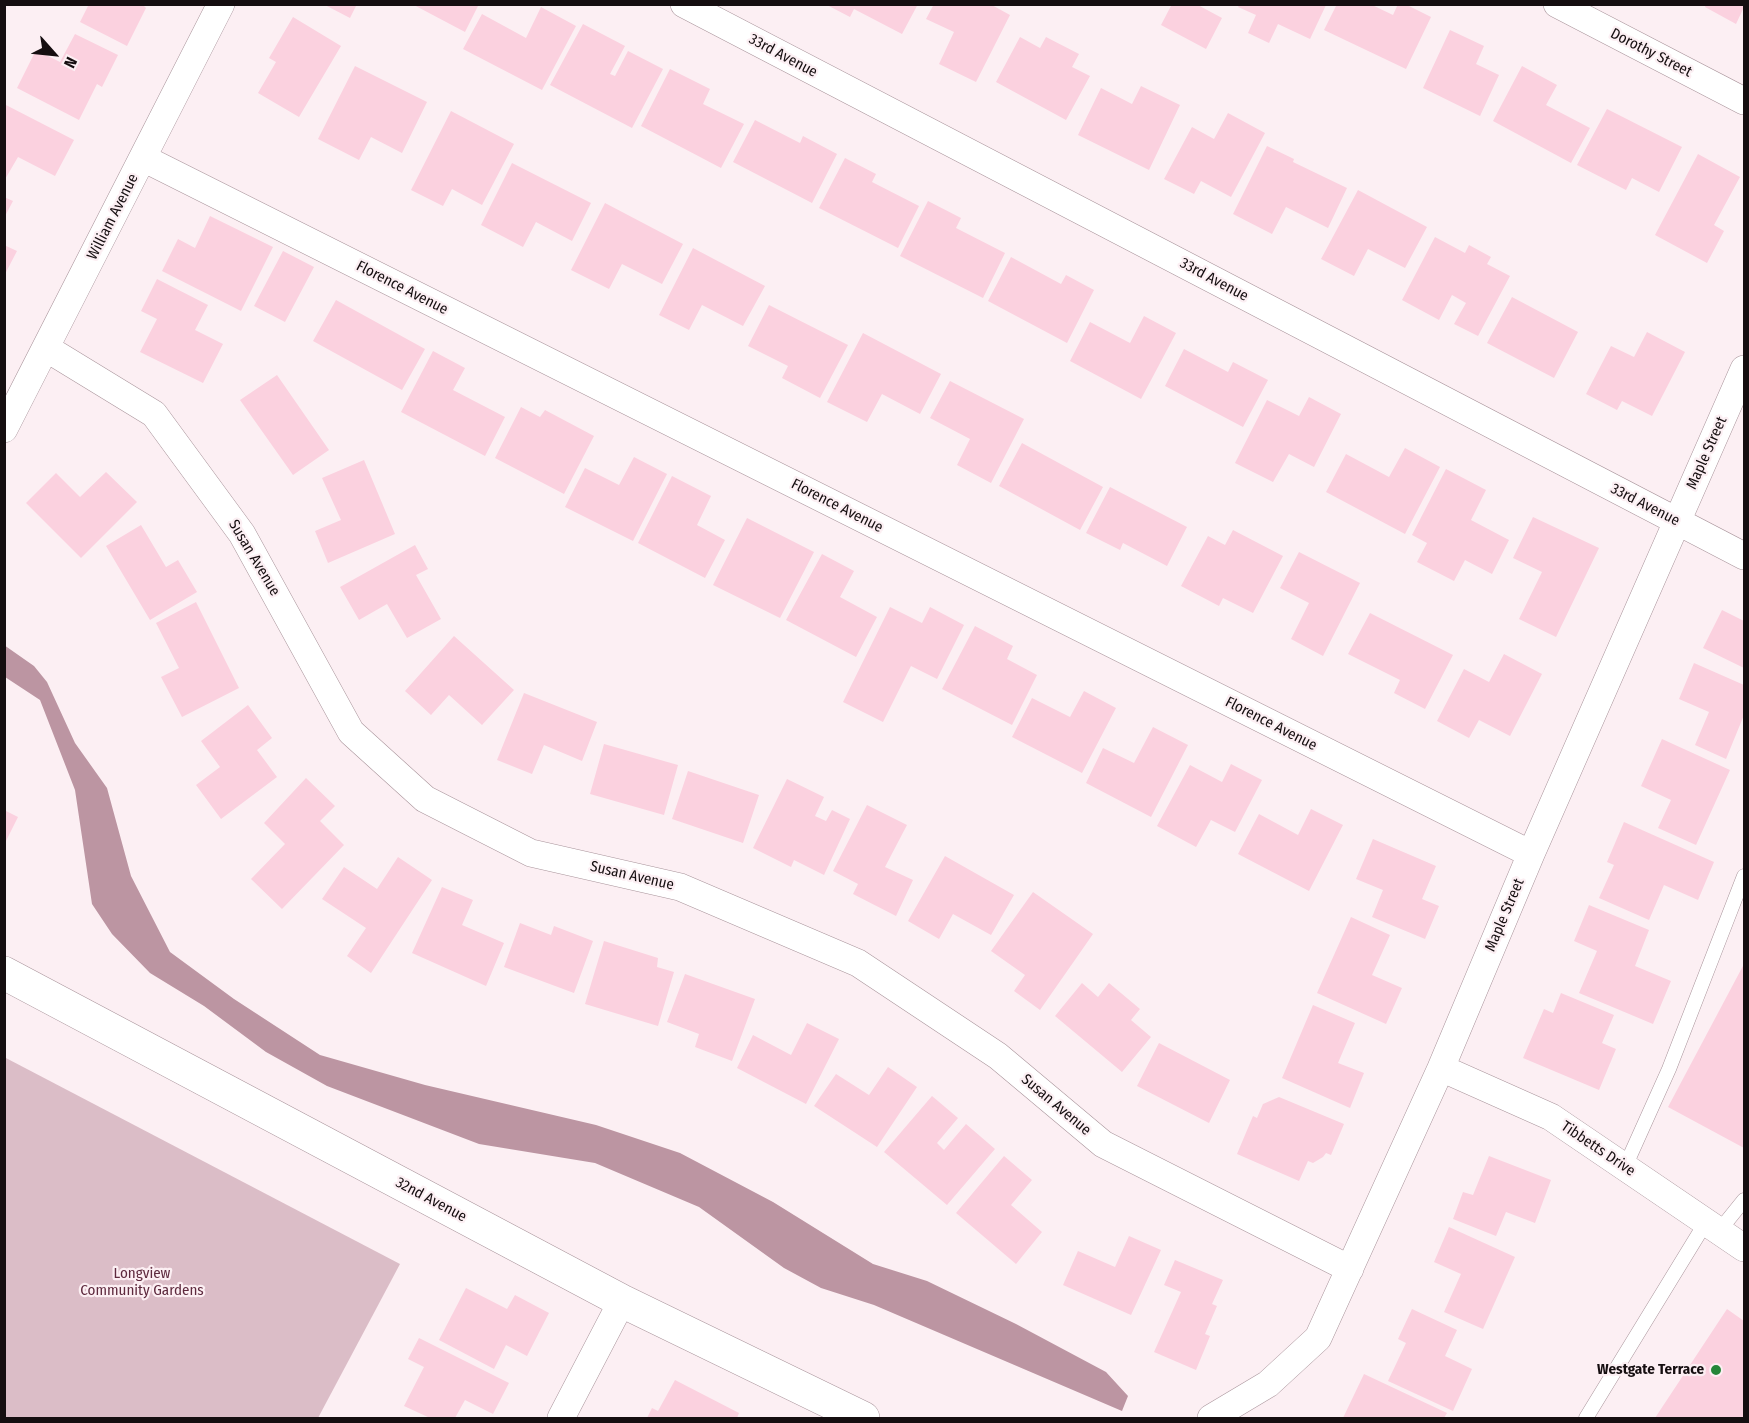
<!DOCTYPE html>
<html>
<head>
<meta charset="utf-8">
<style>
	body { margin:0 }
	#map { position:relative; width:1749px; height:1423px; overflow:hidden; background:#fceff3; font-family:"Fira Sans Condensed",sans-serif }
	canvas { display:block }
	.frame { position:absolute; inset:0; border:6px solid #150e10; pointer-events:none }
	.north { position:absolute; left:24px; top:24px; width:60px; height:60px; -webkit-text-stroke:4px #fceff3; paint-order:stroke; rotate:117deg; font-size:16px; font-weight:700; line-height:24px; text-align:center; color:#150e10 }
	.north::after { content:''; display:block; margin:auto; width:21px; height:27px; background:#150e10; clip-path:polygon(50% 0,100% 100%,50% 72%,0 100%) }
</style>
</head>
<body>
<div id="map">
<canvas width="1749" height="1423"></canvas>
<div class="frame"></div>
<div class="north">N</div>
</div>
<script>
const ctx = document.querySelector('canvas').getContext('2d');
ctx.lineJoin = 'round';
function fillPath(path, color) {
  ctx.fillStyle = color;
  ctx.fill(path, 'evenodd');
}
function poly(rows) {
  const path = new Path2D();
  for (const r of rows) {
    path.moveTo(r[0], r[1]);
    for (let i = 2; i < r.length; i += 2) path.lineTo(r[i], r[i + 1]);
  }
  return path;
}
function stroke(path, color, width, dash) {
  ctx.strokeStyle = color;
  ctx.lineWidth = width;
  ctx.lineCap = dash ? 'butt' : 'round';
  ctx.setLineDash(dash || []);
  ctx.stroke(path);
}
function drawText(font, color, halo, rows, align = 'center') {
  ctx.font = font + ' "Fira Sans Condensed",sans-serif';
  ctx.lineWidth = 4.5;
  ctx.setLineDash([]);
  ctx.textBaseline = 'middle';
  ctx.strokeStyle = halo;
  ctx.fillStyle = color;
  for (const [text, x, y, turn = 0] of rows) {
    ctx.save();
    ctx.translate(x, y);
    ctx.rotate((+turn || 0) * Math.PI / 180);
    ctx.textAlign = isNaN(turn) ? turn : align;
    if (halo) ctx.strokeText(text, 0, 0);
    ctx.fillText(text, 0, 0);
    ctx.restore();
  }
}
const green = poly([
	[4,1057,400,1264,318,1418,5,1418]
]);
const water = poly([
	[4,645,34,666,47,682,75,743,107,788,131,876,170,952,234,999,320,1055,425,1085,596,1125,680,1153,773,1202,873,1264,927,1281,1016,1324,1106,1372,1128,1396,1122,1411,874,1305,821,1288,784,1268,699,1207,595,1163,479,1144,327,1086,266,1052,204,1006,150,973,112,934,92,904,75,790,40,700,5,677]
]);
const building = poly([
	[89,4,142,4,146,8,127,46,80,22],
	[323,4,357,4,350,18],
	[412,4,479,4,465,32],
	[825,4,918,4,902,34,854,9,850,17],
	[934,4,990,4,1010,15,976,82,939,64,954,32,926,19],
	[1172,4,1196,4,1222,18,1206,49,1161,25],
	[1240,4,1324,4,1326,5,1310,39,1278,24,1269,43,1248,33,1256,15,1238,7],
	[1337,4,1370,4,1393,15,1398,4,1405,4,1431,17,1406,69,1324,30],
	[1706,4,1744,4,1744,7,1736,24,1705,7],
	[541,7,576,26,542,90,463,49,482,14,526,38],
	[293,17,341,46,299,117,258,93,276,62,269,58],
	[583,24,625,46,610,74,615,76,628,51,663,69,632,128,550,85],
	[1450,30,1484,46,1476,64,1499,75,1480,116,1423,88],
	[75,34,118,55,102,87,97,84,79,120,17,88,36,50,60,62],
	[1020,37,1040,48,1046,37,1079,54,1072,67,1090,76,1066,120,996,82],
	[355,66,427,102,402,153,371,137,359,160,318,139],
	[1522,66,1557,85,1546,105,1590,128,1571,163,1493,121],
	[670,69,710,89,703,104,744,124,721,168,641,126],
	[1141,86,1180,105,1149,170,1078,135,1101,88,1132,104],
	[4,104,74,140,55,176,18,157,4,181],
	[1607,109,1682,147,1659,192,1632,178,1626,190,1577,165],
	[451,111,514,144,482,205,452,189,443,206,411,190],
	[1228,113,1265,133,1231,197,1201,181,1194,194,1164,179,1192,127,1214,139],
	[755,120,800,143,803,136,837,154,812,203,733,162],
	[1267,146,1294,159,1293,162,1347,188,1328,228,1286,207,1272,234,1233,214],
	[1698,154,1740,177,1714,225,1724,231,1707,263,1655,235],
	[845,158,876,174,872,182,919,206,898,248,819,208],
	[512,163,591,203,572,241,536,222,523,247,481,225],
	[1358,190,1427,227,1405,268,1368,249,1354,276,1321,259],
	[4,197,13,201,4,218],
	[928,201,961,218,956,228,1005,253,983,298,900,256],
	[605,203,683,244,662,284,622,264,609,289,571,270],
	[210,216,273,247,241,311,162,271,178,239,195,248],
	[1435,237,1465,253,1469,245,1491,257,1487,264,1510,276,1478,336,1454,324,1466,303,1452,295,1439,320,1402,300],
	[4,245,17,251,4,276],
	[693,248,765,286,743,326,702,305,689,330,659,315],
	[283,251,314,267,285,322,254,306],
	[1011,257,1061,284,1066,275,1094,290,1067,343,988,301],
	[157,279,208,305,195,330,223,344,203,383,140,352,157,319,141,311],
	[1512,297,1578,332,1554,378,1487,343],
	[336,300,425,349,402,390,313,341],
	[769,305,848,345,820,398,782,378,788,366,748,346],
	[1144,316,1176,333,1141,399,1070,361,1090,322,1130,343],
	[1647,332,1685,352,1652,416,1622,401,1617,410,1586,394,1611,346,1634,357],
	[863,333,941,374,920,414,882,394,867,422,827,402],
	[1184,349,1228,372,1233,362,1268,380,1243,427,1165,386],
	[433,351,465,368,453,390,505,417,485,456,401,412],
	[277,375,329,450,293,475,240,400],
	[950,381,1024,419,991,483,957,465,970,439,930,418],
	[1309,397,1341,414,1314,467,1289,454,1273,482,1235,463,1267,400,1299,416],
	[521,407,540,417,545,410,594,436,564,494,495,458],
	[1022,443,1103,487,1080,530,999,486],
	[1405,448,1440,467,1405,534,1326,492,1346,454,1389,477],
	[634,457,667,474,633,541,565,507,585,468,619,485],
	[364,460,395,534,328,563,315,531,341,520,322,478],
	[1446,469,1486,490,1471,520,1509,540,1492,574,1465,560,1454,581,1417,562,1427,543,1412,535],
	[106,472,137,502,81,558,26,503,56,473,80,497],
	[672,476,711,496,697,525,725,540,705,578,638,543],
	[1110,487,1187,527,1167,566,1123,543,1120,550,1086,533],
	[1533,517,1599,548,1556,637,1519,619,1542,572,1513,558],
	[747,518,814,552,780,618,713,585],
	[141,525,166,567,178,560,197,592,150,620,106,546],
	[1233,530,1283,556,1253,613,1223,598,1219,606,1181,586,1208,536,1225,545],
	[415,545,428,569,416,575,441,619,407,638,387,604,359,620,340,587],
	[1299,552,1360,583,1323,656,1291,639,1309,603,1280,588],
	[822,554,854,571,840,597,877,617,856,657,786,620],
	[196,602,239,688,182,717,161,677,179,668,156,623],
	[890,607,922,623,930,607,964,625,937,679,911,666,883,722,843,702],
	[1722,610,1744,621,1744,668,1703,648],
	[1370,613,1453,655,1425,709,1394,693,1400,680,1348,654],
	[975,626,1013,646,1007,659,1037,675,1012,725,942,689],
	[454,636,514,690,482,725,449,695,431,715,405,691],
	[1504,654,1542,674,1510,736,1479,720,1469,738,1437,721,1464,669,1489,682],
	[1694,663,1744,685,1744,715,1726,759,1695,745,1709,712,1679,699],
	[1084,691,1116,708,1082,773,1012,737,1032,698,1070,717],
	[524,693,597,722,582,761,544,745,532,774,497,760],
	[248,705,272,738,257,750,277,777,221,819,196,785,220,767,201,741],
	[1153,727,1188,745,1151,817,1086,783,1103,748,1134,763],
	[1662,739,1730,770,1696,845,1658,828,1671,800,1641,786],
	[604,744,678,765,664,815,590,794],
	[1231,764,1262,780,1235,832,1211,820,1196,847,1157,826,1190,765,1222,782],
	[688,771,759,795,743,843,672,819],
	[306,778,335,806,320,821,344,845,282,909,251,879,285,844,264,823],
	[787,779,824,797,815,816,826,821,832,810,850,819,824,875,794,860,791,867,753,848],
	[867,805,907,825,885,867,913,880,896,916,853,894,858,884,833,871],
	[1311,809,1343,825,1309,891,1238,854,1259,814,1298,835],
	[4,810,18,817,4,845],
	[1624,822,1714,862,1698,900,1664,885,1649,920,1599,898,1614,865,1607,862],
	[1373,839,1436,866,1422,899,1439,906,1425,939,1372,917,1383,890,1356,879],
	[945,856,1014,895,991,935,953,914,939,939,908,921],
	[398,857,432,880,371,973,347,956,366,928,322,899,344,867,377,889],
	[442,887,473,900,462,925,504,943,486,986,412,953],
	[1033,892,1093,934,1040,1010,1014,991,1025,975,991,951],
	[1589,905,1649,930,1635,966,1671,981,1653,1024,1579,993,1597,951,1574,941],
	[1351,917,1390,935,1372,975,1402,988,1386,1024,1317,993],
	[520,923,551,935,554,926,593,941,574,993,504,967],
	[604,941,658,958,657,967,674,972,658,1026,585,1004],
	[1744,964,1744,1148,1668,1107],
	[685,974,755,999,732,1061,695,1047,699,1034,667,1022],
	[1082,983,1098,997,1109,983,1140,1009,1131,1020,1151,1037,1122,1072,1055,1016],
	[1561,993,1614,1015,1602,1043,1616,1049,1599,1090,1523,1058,1544,1009,1553,1013],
	[1313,1005,1355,1023,1338,1063,1364,1073,1350,1108,1282,1078],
	[807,1023,839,1039,806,1104,737,1068,753,1035,791,1055],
	[1159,1043,1230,1080,1209,1123,1137,1086],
	[888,1067,917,1087,877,1147,814,1106,836,1074,869,1095],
	[932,1096,958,1118,937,1143,944,1150,966,1124,995,1149,947,1205,884,1152],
	[1279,1097,1344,1124,1331,1155,1326,1153,1323,1157,1313,1163,1308,1161,1299,1181,1237,1154,1253,1116,1257,1118,1263,1104],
	[1004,1156,1032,1180,1011,1205,1042,1232,1016,1264,956,1213],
	[1489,1156,1551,1180,1535,1223,1506,1212,1496,1236,1453,1219,1463,1192,1473,1195],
	[1449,1227,1515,1257,1483,1329,1444,1312,1461,1274,1434,1262],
	[1129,1236,1161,1250,1131,1315,1063,1285,1078,1251,1115,1267],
	[1175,1260,1223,1280,1212,1304,1217,1306,1205,1334,1210,1336,1196,1370,1154,1352,1181,1292,1164,1285],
	[466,1288,507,1309,515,1295,549,1313,527,1356,506,1345,494,1369,439,1340],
	[1412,1309,1457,1330,1445,1356,1472,1369,1453,1411,1388,1381,1406,1343,1398,1339],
	[1727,1309,1744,1321,1744,1418,1655,1418],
	[419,1338,509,1383,493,1414,465,1400,455,1418,430,1418,404,1406,424,1367,408,1359],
	[1364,1374,1447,1413,1444,1418,1343,1418],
	[675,1380,739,1413,737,1418,647,1418,652,1408,658,1411]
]);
const lane = poly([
	[1625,1167,1669,1069,1744,876],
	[1719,1231,1744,1200],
	[1586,1418,1706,1222]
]);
const street = poly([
	[684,4,1744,556],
	[1557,4,1744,101],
	[143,158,1531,854],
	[46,348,154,414,242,534,351,732,425,799,531,853,680,887,858,963,998,1056,1103,1144,1350,1269],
	[4,429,221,4],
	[1441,1068,1551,1117,1744,1248],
	[561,1418,622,1301],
	[1211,1418,1268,1384,1318,1338,1441,1068,1531,854,1744,369]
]);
const secondary = poly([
	[4,973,622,1301,863,1418]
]);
const markers = [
	[1716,1370,6,"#258639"]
];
const streetNames = [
	["Dorothy Street",1651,53,27],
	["33rd Avenue",783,56,28],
	["William Avenue",113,217,-63],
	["33rd Avenue",1214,280,28],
	["Florence Avenue",402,288,27],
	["Maple Street",1707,453,-66],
	["33rd Avenue",1645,505,27],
	["Florence Avenue",837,506,27],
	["Susan Avenue",254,558,59],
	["Florence Avenue",1271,724,27],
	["Susan Avenue",632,876,13],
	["Maple Street",1505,915,-67],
	["Susan Avenue",1056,1105,40],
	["Tibbetts Drive",1598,1149,34],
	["32nd Avenue",431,1200,28]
];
const parkNames = [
	["Longview",142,1274],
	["Community Gardens",142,1291]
];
const poiNames = [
	["Westgate Terrace",1704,1370]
];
fillPath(green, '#dbbdc7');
fillPath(water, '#bc95a2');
fillPath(building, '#fbd1df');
stroke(lane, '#a9949b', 15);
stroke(street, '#a9949b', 28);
stroke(secondary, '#a9949b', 34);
stroke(lane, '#fff', 14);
stroke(street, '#fff', 27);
stroke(secondary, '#fff', 33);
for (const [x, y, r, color] of markers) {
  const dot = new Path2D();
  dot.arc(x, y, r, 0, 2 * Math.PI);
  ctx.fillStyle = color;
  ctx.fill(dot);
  stroke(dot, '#fceff3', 2);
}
drawText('15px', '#150e10', '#fceff3', streetNames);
drawText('15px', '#5e2a3e', '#fceff3', parkNames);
drawText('bold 15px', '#150e10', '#fceff3', poiNames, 'right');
</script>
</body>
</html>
